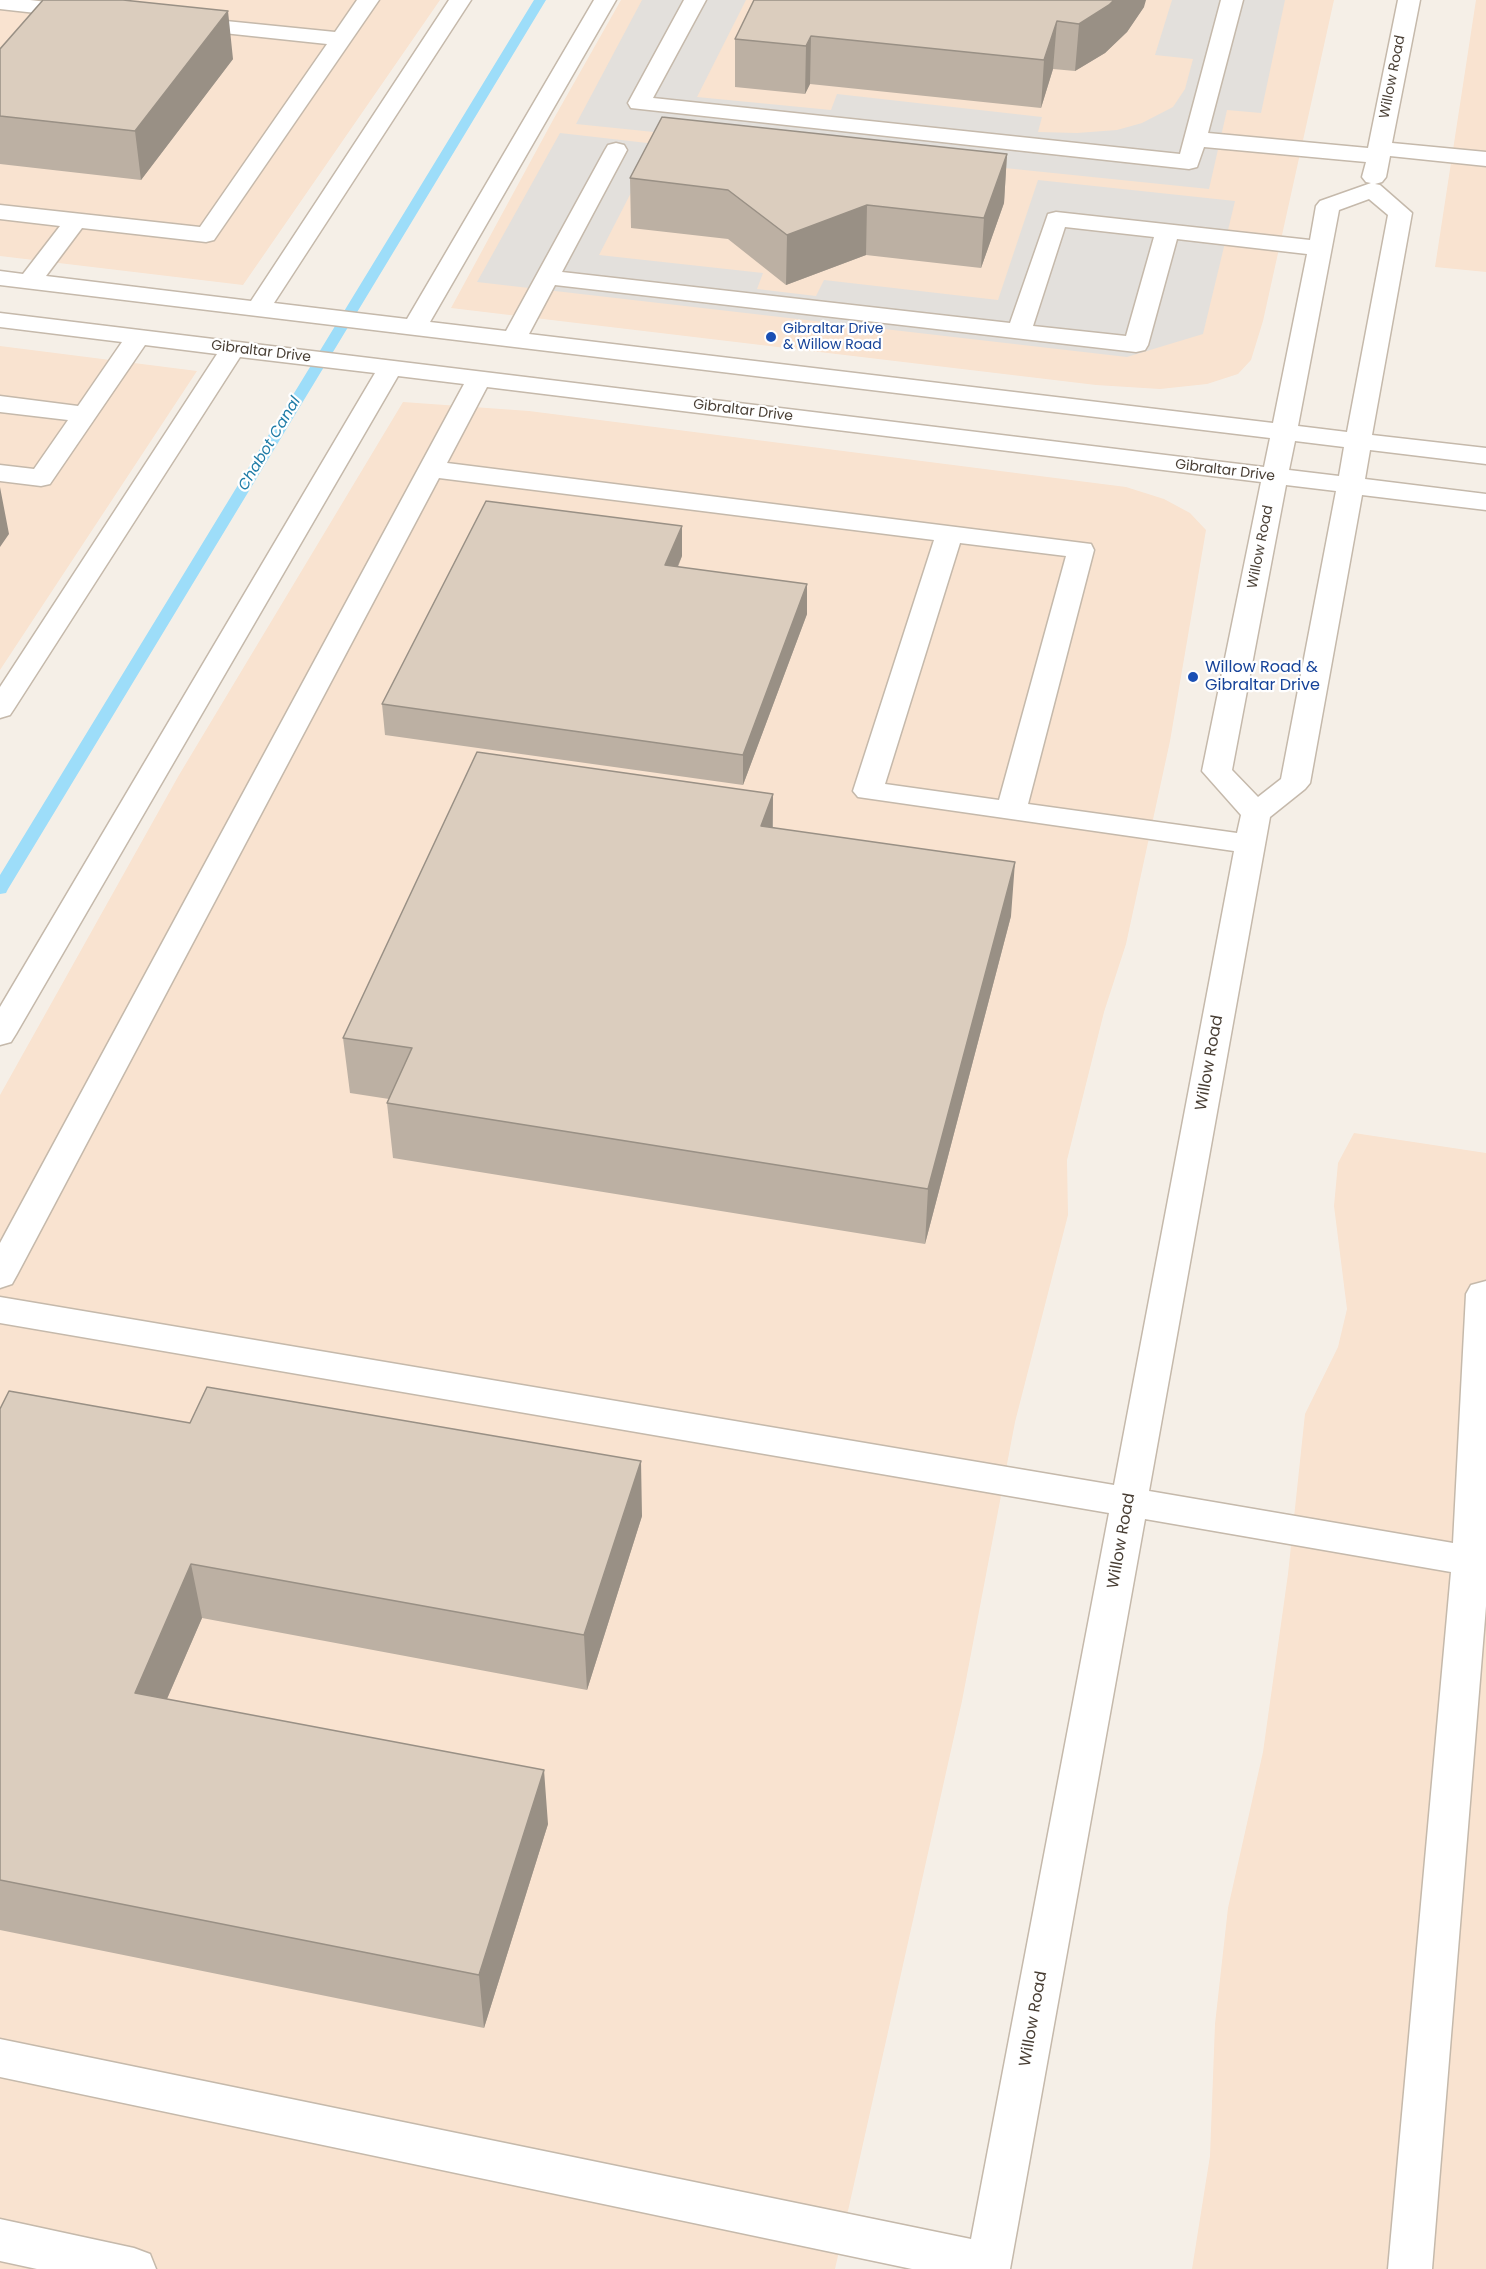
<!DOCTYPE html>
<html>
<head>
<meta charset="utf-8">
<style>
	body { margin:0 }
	canvas { display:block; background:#f5efe7 }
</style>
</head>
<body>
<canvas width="1486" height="2269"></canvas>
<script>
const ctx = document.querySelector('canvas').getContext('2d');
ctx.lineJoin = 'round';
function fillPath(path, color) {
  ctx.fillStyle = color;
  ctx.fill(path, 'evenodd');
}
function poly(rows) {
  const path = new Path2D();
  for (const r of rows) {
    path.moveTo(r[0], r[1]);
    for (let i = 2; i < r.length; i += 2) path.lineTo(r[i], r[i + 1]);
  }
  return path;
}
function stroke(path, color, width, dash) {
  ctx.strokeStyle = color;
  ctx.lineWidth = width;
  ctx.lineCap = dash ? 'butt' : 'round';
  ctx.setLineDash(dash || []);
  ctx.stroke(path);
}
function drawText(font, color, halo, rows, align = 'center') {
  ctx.font = font + ' Poppins,sans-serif';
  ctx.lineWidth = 4.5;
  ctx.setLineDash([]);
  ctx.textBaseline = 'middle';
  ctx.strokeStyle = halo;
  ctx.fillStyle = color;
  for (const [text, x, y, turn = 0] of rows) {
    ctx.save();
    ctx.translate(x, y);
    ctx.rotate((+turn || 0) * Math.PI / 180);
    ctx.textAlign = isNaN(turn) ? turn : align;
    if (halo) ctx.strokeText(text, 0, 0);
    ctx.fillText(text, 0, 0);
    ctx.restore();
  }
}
const commercial = poly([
	[0,0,440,0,243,285,0,256],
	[621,0,1334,0,1263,321,1251,360,1238,374,1207,384,1160,389,1096,385,451,308,553,120],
	[1476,0,1486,0,1486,272,1435,267],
	[0,346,197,371,0,670],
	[403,402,529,411,1126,487,1164,499,1190,513,1206,530,1170,741,1126,944,1104,1012,1067,1160,1068,1215,1015,1422,962,1701,835,2269,0,2269,0,1095,179,775],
	[1354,1133,1486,1153,1486,2269,1192,2269,1210,2156,1215,2024,1228,1908,1263,1752,1288,1574,1305,1414,1338,1347,1347,1309,1334,1206,1338,1163]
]);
const parking = poly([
	[642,0,746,0,697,97,831,110,837,94,1042,117,1038,132,1077,133,1117,130,1142,123,1173,107,1185,89,1193,59,1155,55,1172,0,1285,0,1261,113,1227,110,1209,189,576,124],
	[560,133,656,144,599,255,763,273,757,289,816,296,824,280,998,300,1038,180,1235,201,1203,334,1127,357,477,282]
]);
const stream = poly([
	[534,0,546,0,8,889,6,893,0,894,0,875,534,0]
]);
const minor = poly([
	[0,0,30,0,81,6,89,7,92,12,89,17,81,18,0,9,0,0],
	[357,0,379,0,214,240,206,242,82,228,46,276,251,301,449,0,471,0,274,303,407,319,594,0,616,0,430,322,506,331,605,150,608,145,616,143,624,145,627,150,562,272,1010,323,1048,214,1056,212,1310,240,1316,206,1320,201,1371,183,1366,182,1362,177,1366,162,1204,147,1197,167,1189,169,631,108,628,103,684,0,706,0,653,98,1180,154,1221,0,1243,0,1208,133,1368,148,1398,0,1420,0,1392,143,1486,152,1486,166,1390,156,1386,177,1382,182,1375,184,1380,185,1412,213,1372,435,1486,448,1486,464,1370,450,1365,479,1486,494,1486,510,1362,495,1310,783,1305,789,1270,817,1149,1491,1453,1543,1466,1294,1471,1285,1486,1281,1486,1606,1432,2269,1388,2269,1451,1572,1145,1519,1010,2269,912,2269,0,2077,0,2039,971,2239,1109,1513,0,1323,0,1297,1114,1485,1234,851,858,797,853,791,934,540,439,478,17,1275,12,1284,0,1288,0,1243,464,384,398,376,16,1034,11,1042,0,1045,0,1007,375,373,240,357,14,709,10,715,0,718,0,687,217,354,145,345,50,484,41,486,0,481,0,465,34,469,68,420,0,412,0,396,78,406,122,342,0,327,0,313,1264,467,1270,438,0,285,0,271,23,274,60,226,0,219,0,205,200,227,327,44,186,29,178,28,175,23,178,18,186,17,335,32,357,0],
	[1369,199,1388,215,1347,432,1298,426,1339,210,1369,199],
	[1065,227,1154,237,1126,336,1033,326,1065,227],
	[1177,239,1307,254,1273,423,529,334,555,285,1136,352,1145,350,1148,345,1177,239],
	[487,387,1261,482,1202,771,1241,815,1237,833,1028,804,1094,550,1091,544,447,463,487,387],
	[1295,441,1344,447,1339,476,1289,470,1295,441],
	[1286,485,1336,491,1281,779,1258,797,1232,770,1286,485],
	[960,543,1066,556,999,800,885,784,960,543],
	[0,2219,134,2248,150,2254,156,2269,37,2269,0,2261,0,2219]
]);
const wall = poly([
	[1144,7,1127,32,1105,53,1075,71,1053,69,1041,108,810,84,805,94,735,87,735,39],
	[0,49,233,59,141,180,0,164],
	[1007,154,1004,203,981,268,866,255,786,285,728,239,631,228,630,178],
	[682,556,678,567,807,584,807,614,743,785,385,735,382,704],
	[773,794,773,827,1011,916,925,1244,393,1158,387,1103,389,1099,350,1093,343,1038],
	[0,1409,190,1423,642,1516,587,1690,202,1618,167,1699,548,1824,484,2028,0,1930]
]);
const shadedWall = poly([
	[1114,0,1146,0,1144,7,1127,32,1105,53,1075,71,1079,24],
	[228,11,233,59,141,180,135,131],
	[1057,21,1053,69,1041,108,1044,60],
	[811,36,810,84,805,94,806,46],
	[1007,154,1004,203,981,268,984,218],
	[867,205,866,255,786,285,787,235],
	[0,487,9,534,0,547],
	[682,526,682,556,665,595,665,565],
	[807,584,807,614,743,785,743,755],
	[773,794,772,848,761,826],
	[1015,862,1011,916,925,1244,928,1189],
	[641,1461,642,1516,587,1690,584,1635],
	[191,1564,202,1618,146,1747,135,1693],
	[544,1770,548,1824,484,2028,479,1975]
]);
const building = poly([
	[43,0,123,0,228,11,135,131,0,116,0,49,43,0],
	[754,0,1114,0,1109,5,1079,24,1057,21,1044,60,811,36,806,46,735,39,754,0],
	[662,117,1007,154,984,218,867,205,787,235,728,190,630,178,662,117],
	[486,501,682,526,665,565,807,584,743,755,382,704,486,501],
	[477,752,773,794,761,826,1015,862,928,1189,387,1103,412,1048,343,1038,477,752],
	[207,1387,641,1461,584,1635,191,1564,135,1693,544,1770,479,1975,0,1880,0,1409,9,1391,190,1423,207,1387]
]);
const markers = [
	[771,337,6,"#1a4fb4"],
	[1193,677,6,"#1a4fb4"]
];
const farStreetnames = [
	["Willow Road",1393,77,-79],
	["Gibraltar Drive",261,352,7],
	["Gibraltar Drive",743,411,7],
	["Gibraltar Drive",1225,471,7],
	["Willow Road",1261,547,-79]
];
const farTransitnames = [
	["Gibraltar Drive",783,329],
	["& Willow Road",783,345]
];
const farWaternames = [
	["Chabot Canal",270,444,-59]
];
const transitNames = [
	["Willow Road &",1205,668],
	["Gibraltar Drive",1205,686]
];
const streetNames = [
	["Willow Road",1210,1063,-80],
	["Willow Road",1122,1541,-80],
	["Willow Road",1034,2019,-80]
];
fillPath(commercial, '#f9e3d0');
fillPath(parking, '#e3e0dc');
fillPath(stream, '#9dddf9');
stroke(minor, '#c5b9ab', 3);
fillPath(minor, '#fff');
fillPath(wall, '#bcb0a3');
fillPath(shadedWall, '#999085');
fillPath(building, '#dbcdbe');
stroke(building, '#999085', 1.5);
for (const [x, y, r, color] of markers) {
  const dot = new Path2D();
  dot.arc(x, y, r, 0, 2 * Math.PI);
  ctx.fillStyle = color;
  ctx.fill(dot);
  stroke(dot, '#fff', 2);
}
drawText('14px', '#493f35', '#fff', farStreetnames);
drawText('14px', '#164399', '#fff', farTransitnames, 'left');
drawText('italic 15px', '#1f7ca7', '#fff', farWaternames);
drawText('16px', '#164399', '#fff', transitNames, 'left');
drawText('16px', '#493f35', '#fff', streetNames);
</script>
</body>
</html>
